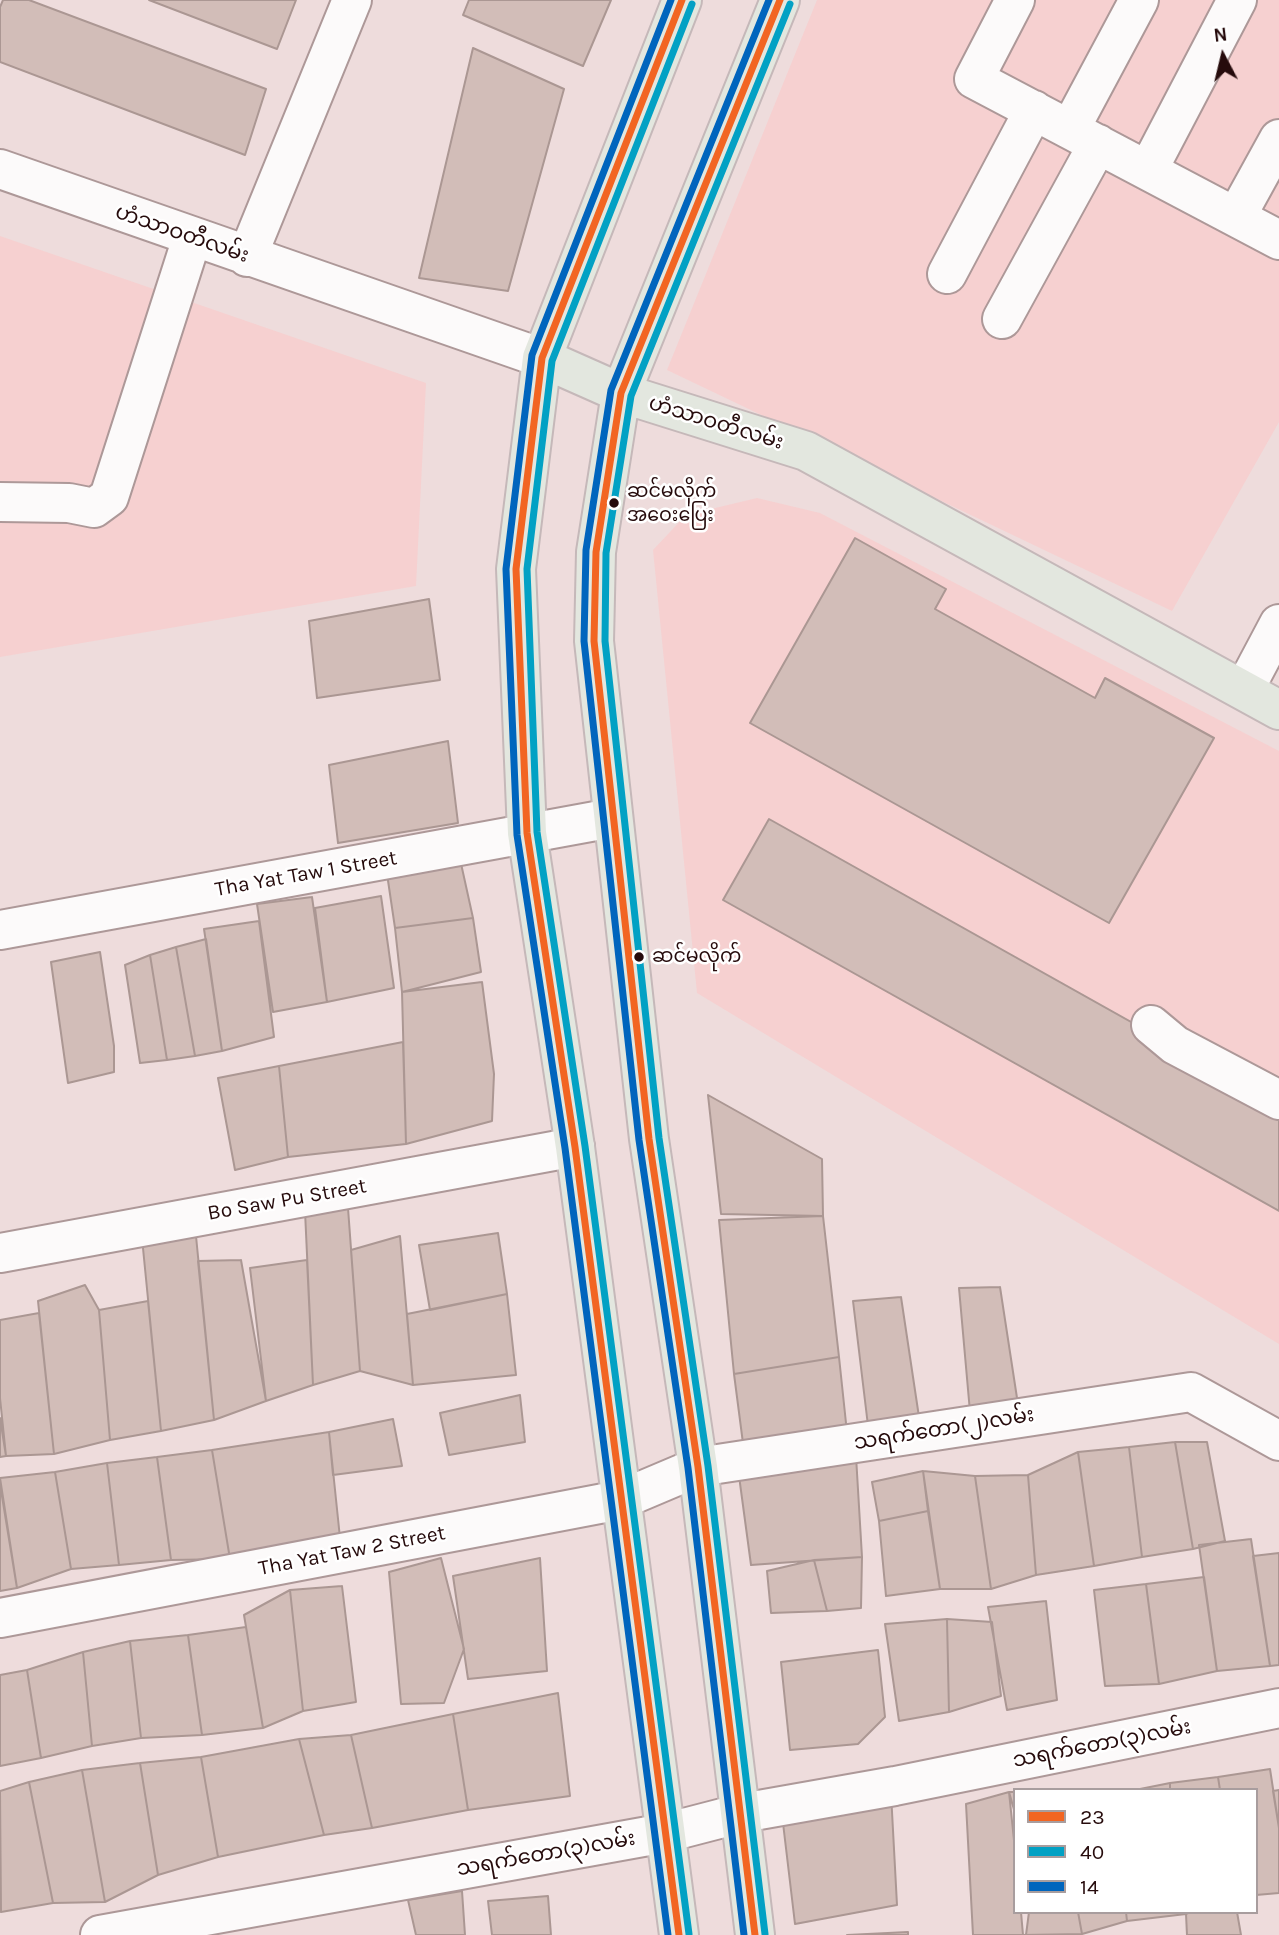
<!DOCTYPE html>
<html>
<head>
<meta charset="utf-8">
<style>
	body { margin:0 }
	#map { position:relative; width:1279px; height:1935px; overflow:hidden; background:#eedcdc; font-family:Karla,sans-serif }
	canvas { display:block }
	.legend { position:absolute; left:1013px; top:1788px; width:245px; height:126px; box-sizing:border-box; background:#fff; border:2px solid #a89d9e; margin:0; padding:9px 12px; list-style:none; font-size:21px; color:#260b0c }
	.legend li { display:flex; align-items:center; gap:14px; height:35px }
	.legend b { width:35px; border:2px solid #a89d9e }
	.north { position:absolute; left:1188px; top:21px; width:70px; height:70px; -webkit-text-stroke:5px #fff; paint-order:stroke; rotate:353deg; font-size:19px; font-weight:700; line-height:28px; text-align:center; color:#260b0c }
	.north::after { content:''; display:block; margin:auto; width:24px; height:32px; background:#260b0c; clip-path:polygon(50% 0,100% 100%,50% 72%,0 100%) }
</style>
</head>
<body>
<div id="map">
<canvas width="1279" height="1935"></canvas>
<ul class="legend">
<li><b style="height:9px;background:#f26522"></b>23</li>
<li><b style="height:9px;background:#02a1c4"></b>40</li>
<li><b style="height:9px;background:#0065bd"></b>14</li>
</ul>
<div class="north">N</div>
</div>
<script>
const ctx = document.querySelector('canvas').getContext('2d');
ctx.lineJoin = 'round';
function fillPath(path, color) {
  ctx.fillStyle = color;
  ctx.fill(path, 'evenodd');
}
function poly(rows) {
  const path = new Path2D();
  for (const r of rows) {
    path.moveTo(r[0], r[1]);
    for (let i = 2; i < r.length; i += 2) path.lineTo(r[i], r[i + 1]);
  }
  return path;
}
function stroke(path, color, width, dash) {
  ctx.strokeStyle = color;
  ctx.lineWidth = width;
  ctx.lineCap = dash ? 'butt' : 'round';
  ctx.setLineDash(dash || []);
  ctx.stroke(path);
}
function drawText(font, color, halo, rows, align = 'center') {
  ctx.font = font + ' Karla,"Noto Sans Myanmar",sans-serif';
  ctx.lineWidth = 5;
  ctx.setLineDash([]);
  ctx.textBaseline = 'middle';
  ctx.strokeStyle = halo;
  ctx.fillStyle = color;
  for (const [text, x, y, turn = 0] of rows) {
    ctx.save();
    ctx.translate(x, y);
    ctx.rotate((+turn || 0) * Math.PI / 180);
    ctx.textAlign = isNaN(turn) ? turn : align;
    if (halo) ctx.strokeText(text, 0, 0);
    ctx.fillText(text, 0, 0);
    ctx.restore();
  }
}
const built = poly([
	[817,0,1279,0,1279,422,1172,611,667,370],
	[0,236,426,383,416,586,0,657],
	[757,498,820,513,1279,751,1279,1344,697,993,653,550,686,515]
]);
const building = poly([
	[3,0,29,0,266,89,245,155,0,62,0,7,3,0],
	[149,0,296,0,277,49,149,0],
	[469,0,611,0,583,66,463,15,469,0],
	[473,48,564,89,508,291,419,278,473,48],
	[855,538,946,589,935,609,1095,698,1105,678,1214,738,1109,923,750,723,855,538],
	[429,599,440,680,317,698,309,621,429,599],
	[448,741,458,823,338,843,329,765,448,741],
	[769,819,1279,1105,1279,1211,723,900,769,819],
	[460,859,473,918,395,928,386,867,460,859],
	[381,896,394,988,327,1002,315,908,381,896],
	[312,897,327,1002,273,1012,257,904,312,897],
	[473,918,481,972,402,992,395,928,473,918],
	[259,921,274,1037,222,1051,204,929,259,921],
	[206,939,222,1051,195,1056,176,947,206,939],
	[176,947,195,1056,167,1060,150,955,176,947],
	[100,952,114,1046,114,1072,68,1083,51,962,100,952],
	[150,955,167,1060,140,1063,125,965,150,955],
	[482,982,494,1074,492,1121,406,1144,402,992,482,982],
	[403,1042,406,1144,288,1157,279,1066,403,1042],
	[279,1066,288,1157,235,1170,218,1078,279,1066],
	[708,1095,822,1159,823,1216,721,1214,708,1095],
	[348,1208,360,1371,313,1385,305,1211,348,1208],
	[823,1216,839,1357,734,1374,719,1220,823,1216],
	[498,1233,507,1294,430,1310,419,1245,498,1233],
	[196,1236,214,1420,161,1431,142,1238,196,1236],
	[400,1236,413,1385,360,1371,351,1250,400,1236],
	[241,1260,266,1401,214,1420,198,1261,241,1260],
	[307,1260,313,1385,266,1401,250,1268,307,1260],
	[85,1285,99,1310,110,1440,54,1454,38,1301,85,1285],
	[1000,1287,1019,1411,970,1412,959,1288,1000,1287],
	[507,1294,516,1375,413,1385,407,1314,507,1294],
	[901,1297,919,1417,869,1434,853,1301,901,1297],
	[148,1301,161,1431,110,1440,99,1310,148,1301],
	[39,1313,54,1454,6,1456,0,1398,0,1320,39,1313],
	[839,1357,848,1442,744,1451,734,1374,839,1357],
	[520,1395,525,1442,449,1455,440,1413,520,1395],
	[0,1418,6,1456,0,1457,0,1418],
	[393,1419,402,1466,333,1475,329,1432,393,1419],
	[329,1432,340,1538,230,1559,212,1450,329,1432],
	[1175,1442,1193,1549,1142,1557,1129,1447,1175,1442],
	[1175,1442,1207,1442,1225,1541,1193,1549,1175,1442],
	[1129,1447,1142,1557,1094,1566,1078,1452,1129,1447],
	[212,1450,230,1559,171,1560,157,1457,212,1450],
	[1078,1452,1094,1566,1036,1575,1028,1475,1078,1452],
	[856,1456,862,1557,751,1565,737,1461,856,1456],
	[157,1457,171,1560,119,1565,107,1463,157,1457],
	[107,1463,119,1565,71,1569,55,1472,107,1463],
	[923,1471,928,1511,879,1521,872,1482,923,1471],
	[923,1471,975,1476,991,1589,940,1589,923,1471],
	[55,1472,71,1569,17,1588,0,1478,55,1472],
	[1028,1475,1036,1575,991,1589,975,1476,1028,1475],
	[0,1484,17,1588,0,1591,0,1484],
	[928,1511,940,1589,886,1596,879,1521,928,1511],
	[1251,1539,1270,1666,1217,1671,1199,1545,1251,1539],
	[1279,1553,1279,1665,1270,1666,1253,1556,1279,1553],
	[862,1557,861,1608,827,1611,814,1560,862,1557],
	[441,1558,464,1649,444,1703,401,1704,389,1572,441,1558],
	[540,1558,547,1671,468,1679,453,1576,540,1558],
	[814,1560,827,1611,771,1613,767,1571,814,1560],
	[1204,1577,1217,1671,1159,1684,1146,1584,1204,1577],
	[1146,1584,1159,1684,1105,1686,1094,1590,1146,1584],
	[342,1586,356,1702,303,1711,290,1590,342,1586],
	[290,1590,303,1711,263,1728,244,1615,290,1590],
	[1046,1601,1057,1700,1007,1710,988,1607,1046,1601],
	[947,1619,949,1712,899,1721,885,1624,947,1619],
	[947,1619,992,1622,1001,1696,949,1712,947,1619],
	[246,1627,263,1728,202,1735,188,1635,246,1627],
	[188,1635,202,1735,141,1738,130,1641,188,1635],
	[130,1641,141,1738,92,1746,83,1652,130,1641],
	[878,1650,885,1717,858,1744,790,1750,781,1662,878,1650],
	[83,1652,92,1746,41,1758,27,1670,83,1652],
	[27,1670,41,1758,0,1766,0,1675,27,1670],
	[558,1693,570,1796,468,1810,453,1714,558,1693],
	[453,1714,468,1810,372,1828,351,1735,453,1714],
	[351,1735,372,1828,324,1835,299,1739,351,1735],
	[299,1739,324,1835,218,1857,201,1757,299,1739],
	[201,1757,218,1857,158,1875,140,1763,201,1757],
	[140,1763,158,1875,105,1902,82,1770,140,1763],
	[1270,1769,1279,1828,1279,1893,1256,1895,1256,1790,1220,1790,1218,1777,1270,1769],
	[82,1770,105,1902,53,1903,29,1782,82,1770],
	[1218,1777,1220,1790,1170,1790,1170,1783,1218,1777],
	[29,1782,53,1903,1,1912,0,1791,29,1782],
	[1170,1783,1170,1790,1135,1790,1170,1783],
	[1279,1790,1279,1828,1273,1791,1279,1790],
	[1009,1792,1015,1813,1015,1912,1029,1912,1026,1935,973,1935,966,1804,1009,1792],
	[1009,1792,1015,1792,1015,1850,1009,1792],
	[891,1793,897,1905,795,1924,783,1823,891,1793],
	[462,1891,465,1935,416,1935,408,1900,462,1891],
	[548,1896,551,1935,492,1935,488,1901,548,1896],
	[1021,1912,1078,1912,1082,1934,1023,1935,1021,1912],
	[1078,1912,1126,1912,1127,1921,1082,1934,1078,1912],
	[1126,1912,1185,1912,1186,1914,1127,1921,1126,1912],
	[1190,1912,1237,1912,1241,1935,1187,1935,1186,1914,1190,1912],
	[908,1932,908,1935,847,1935,908,1932]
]);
const minor = poly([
	[1015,0,974,79,1279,240],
	[1070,129,1139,0],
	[0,169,542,358],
	[1148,170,1237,0],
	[1236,217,1279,139],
	[247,257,352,0],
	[947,274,1034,110],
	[1002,319,1098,144],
	[0,502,69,503,94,508,109,497,192,238],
	[1244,690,1279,624],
	[0,930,612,818],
	[1151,1025,1175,1045,1279,1100],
	[0,1253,575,1147],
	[0,1618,620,1500,698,1467,1191,1392,1279,1441],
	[100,1935,665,1833,742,1813,895,1786,1279,1708]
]);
const major = poly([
	[542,358,621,393,806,451,1279,710],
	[679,1935,575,1147,527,833,516,569,542,358,682,0],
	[755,1935,698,1467,649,1139,594,641,596,552,621,393,780,0]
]);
const bus1 = poly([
	[679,1935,575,1147,527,833,516,569,542,358,682,0],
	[755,1935,698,1467,649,1139,594,641,596,552,621,393,780,0]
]);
const bus2 = poly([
	[689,1934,585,1146,537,832,527,569,552,361,692,4],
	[765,1934,708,1466,659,1138,605,641,606,553,631,396,790,4]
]);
const bus3 = poly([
	[668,1935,565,1148,517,835,506,569,532,355,671,0],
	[744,1935,688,1468,639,1140,584,641,586,550,611,390,769,0]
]);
const markers = [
	[614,503,6,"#260b0c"],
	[639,957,6,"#260b0c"]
];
const busNames = [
	["ဆင်မလိုက်",627,492],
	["အဝေးပြေး",627,516],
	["ဆင်မလိုက်",652,957]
];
const streetNames = [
	["ဟံသာဝတီလမ်း",182,234,19],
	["ဟံသာဝတီလမ်း",716,423,17],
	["Tha Yat Taw 1 Street",306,874,-10],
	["Bo Saw Pu Street",287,1200,-10],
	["သရက်တော(၂)လမ်း",944,1429,-9],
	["Tha Yat Taw 2 Street",352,1551,-11],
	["သရက်တော(၃)လမ်း",1102,1744,-11],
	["သရက်တော(၃)လမ်း",546,1854,-10]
];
fillPath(built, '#f6d0d0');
fillPath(building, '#d2bdb8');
stroke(building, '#ab9793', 2);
stroke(minor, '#ad9898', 42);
stroke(major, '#c5b8b9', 42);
stroke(minor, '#fcfafa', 38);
stroke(major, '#e3e7df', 38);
stroke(bus1, '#f26522', 7);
stroke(bus2, '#02a1c4', 7);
stroke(bus3, '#0065bd', 7);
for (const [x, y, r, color] of markers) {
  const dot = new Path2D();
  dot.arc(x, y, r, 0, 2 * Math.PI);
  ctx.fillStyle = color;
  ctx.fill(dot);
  stroke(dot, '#fff', 2.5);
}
drawText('19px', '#260b0c', '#fff', busNames, 'left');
drawText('21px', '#260b0c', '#fff', streetNames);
</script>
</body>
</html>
